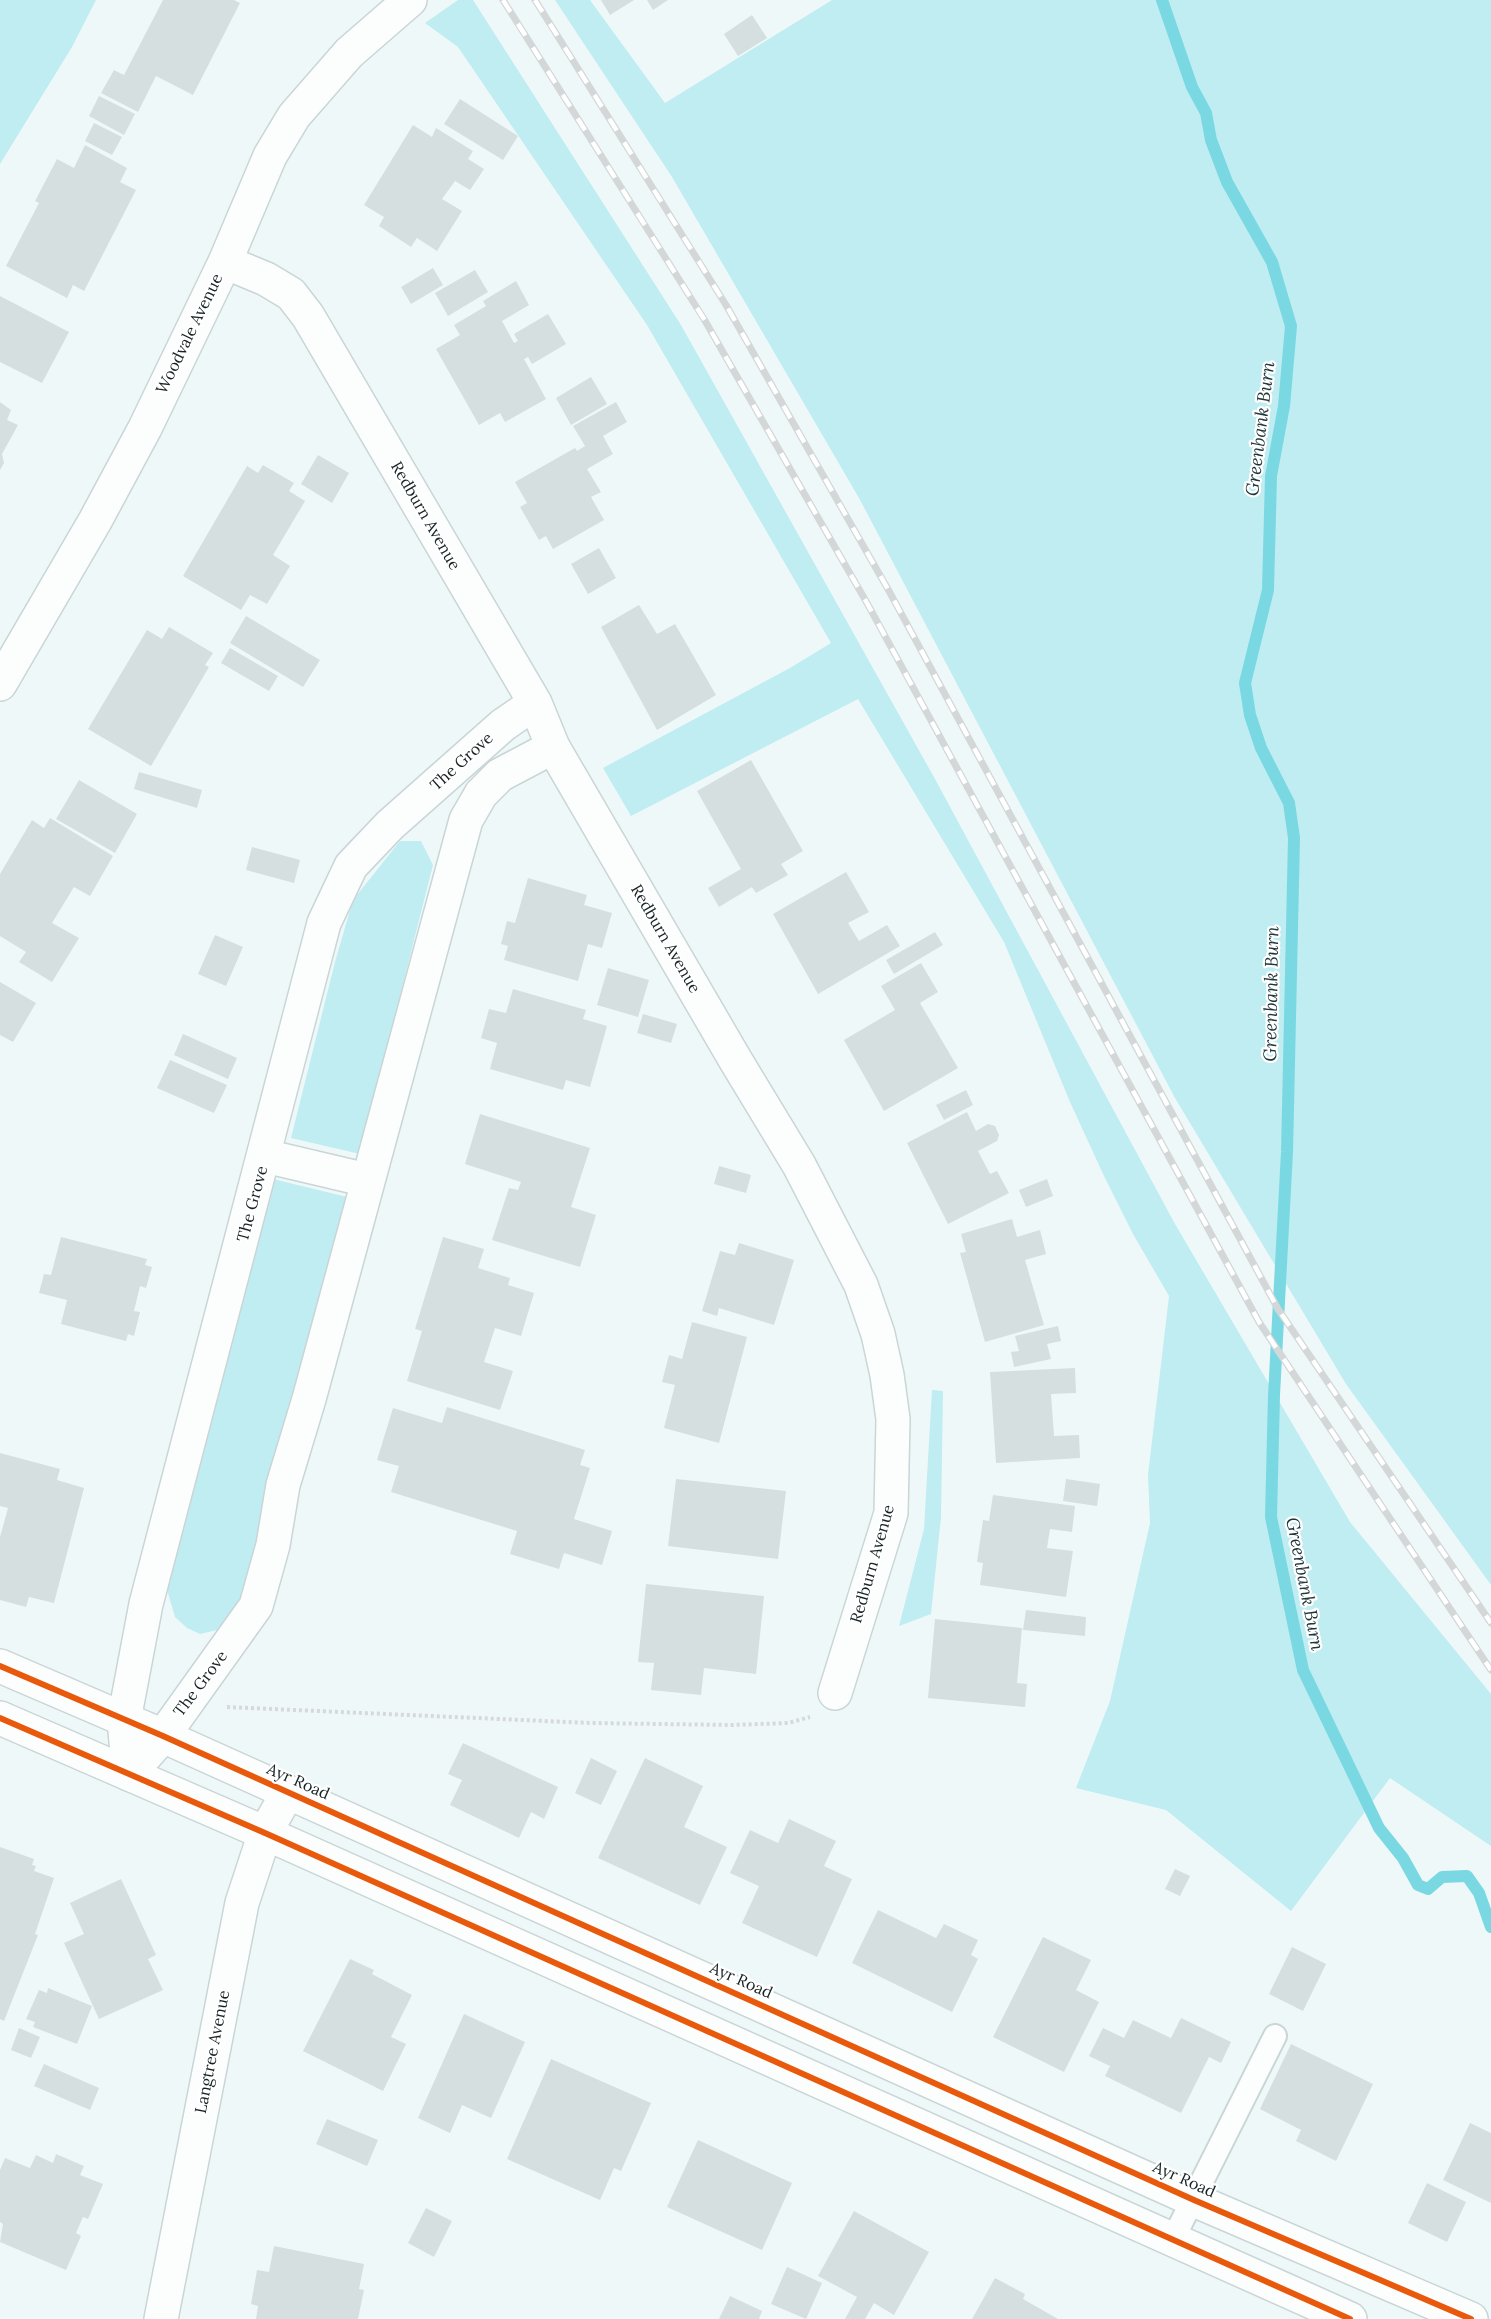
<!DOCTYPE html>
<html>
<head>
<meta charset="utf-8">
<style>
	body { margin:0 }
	canvas { display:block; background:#eef8f9 }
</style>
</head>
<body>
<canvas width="1491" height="2319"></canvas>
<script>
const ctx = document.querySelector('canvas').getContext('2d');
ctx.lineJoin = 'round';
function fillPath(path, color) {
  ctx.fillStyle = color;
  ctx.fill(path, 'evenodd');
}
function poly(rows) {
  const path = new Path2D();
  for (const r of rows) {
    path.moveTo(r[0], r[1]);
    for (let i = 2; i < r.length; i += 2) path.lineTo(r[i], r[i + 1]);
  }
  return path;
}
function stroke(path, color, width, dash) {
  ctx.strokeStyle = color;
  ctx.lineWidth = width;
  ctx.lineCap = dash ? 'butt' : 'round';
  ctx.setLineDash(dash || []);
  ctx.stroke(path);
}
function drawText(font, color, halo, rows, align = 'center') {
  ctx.font = font + ' Lora,serif';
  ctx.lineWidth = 4.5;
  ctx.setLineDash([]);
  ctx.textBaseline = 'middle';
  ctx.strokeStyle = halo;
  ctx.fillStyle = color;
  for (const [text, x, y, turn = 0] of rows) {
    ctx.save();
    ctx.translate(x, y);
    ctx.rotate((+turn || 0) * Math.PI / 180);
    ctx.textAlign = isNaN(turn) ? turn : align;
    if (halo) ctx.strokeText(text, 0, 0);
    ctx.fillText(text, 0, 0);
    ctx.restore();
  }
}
const green = poly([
	[0,0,96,0,72,47,0,164],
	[458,0,473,0,681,325,935,779,1175,1224,1350,1522,1491,1694,1491,1846,1390,1778,1291,1911,1166,1810,1076,1788,1110,1701,1150,1523,1148,1475,1169,1296,1133,1234,1104,1176,1070,1102,1004,942,858,699,631,816,603,768,790,668,831,643,647,325,458,47,425,23],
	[555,0,590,0,665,103,832,0,1491,0,1491,1585,1346,1384,1175,1098,859,498,672,177],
	[400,841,421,841,433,865,360,1154,291,1138,335,962,353,900],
	[273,1179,347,1197,249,1575,230,1627,200,1634,187,1628,175,1617,165,1583],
	[932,1390,943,1391,941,1517,931,1614,899,1626,924,1529]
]);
const stream = poly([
	[1162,0,1192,87,1206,113,1211,140,1227,182,1272,262,1291,326,1284,406,1271,476,1268,590,1245,683,1250,715,1261,748,1289,803,1294,838,1287,1152,1274,1395,1271,1517,1303,1670,1379,1828,1403,1858,1418,1885,1428,1889,1442,1877,1467,1876,1479,1893,1491,1927]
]);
const building = poly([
	[163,0,234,0,240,3,193,95,156,76,138,112,101,93,114,70,124,75],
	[601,0,634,0,610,15],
	[647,0,668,0,653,10],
	[752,15,767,38,738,56,724,34],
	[99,96,135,114,124,135,89,116],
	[460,99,518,136,503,160,444,124],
	[94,123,122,137,112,155,85,141],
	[413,125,432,137,436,128,473,151,468,159,484,169,470,190,455,181,442,199,462,211,437,251,417,238,411,247,379,226,384,217,364,205],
	[85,145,127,168,120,182,136,190,84,291,73,285,67,298,6,266,39,203,35,201,57,159,74,168],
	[433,268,443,285,411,304,401,287],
	[475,270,488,292,448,316,435,293],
	[516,281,529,305,502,321,514,343,518,341,514,334,548,314,566,344,532,364,528,357,524,359,546,399,505,422,500,413,479,425,436,349,460,335,454,325,486,306,483,301],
	[0,296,69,332,42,383,0,362],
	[591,377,607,404,571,425,556,398],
	[0,402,11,410,7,420,18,425,2,454,4,463,0,470],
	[616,402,627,422,603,436,613,454,587,469,601,492,591,497,604,520,553,549,546,536,539,540,520,507,527,503,515,482,575,448,577,451,585,446,573,426],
	[318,455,349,473,332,503,301,484],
	[263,465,294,483,289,491,305,501,273,555,290,566,267,604,250,595,241,610,183,576,247,466,258,473],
	[599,548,616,578,588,594,571,564],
	[639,605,657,634,675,624,716,695,657,730,601,627],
	[246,616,320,660,303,687,230,643],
	[169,627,213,653,205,665,209,667,151,766,88,729,147,630,162,639],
	[230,648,278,676,269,691,221,663],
	[751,760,803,851,781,864,788,875,756,893,752,887,719,907,708,888,741,869,697,791],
	[139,772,202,790,197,808,134,789],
	[79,780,137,814,115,853,56,819],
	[50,818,113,856,90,896,74,887,52,923,79,938,52,982,19,962,26,952,0,936,0,874,32,820,44,828],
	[252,847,300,860,294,883,246,870],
	[846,872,869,912,848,923,859,941,887,925,900,946,818,994,773,914],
	[528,878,587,895,584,905,612,913,602,948,588,944,578,981,504,960,508,946,501,944,507,921,515,923],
	[935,932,943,945,894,974,886,960],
	[215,935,243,947,226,986,198,974],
	[921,963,938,992,920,1003,958,1068,884,1111,844,1040,895,1010,881,986],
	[608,968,649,980,638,1017,597,1005],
	[0,982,36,1003,13,1042,0,1035],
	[513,989,586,1010,583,1019,607,1026,590,1087,566,1080,563,1090,490,1069,497,1043,481,1038,489,1009,506,1013],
	[643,1014,677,1024,671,1043,637,1033],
	[183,1034,237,1058,228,1079,174,1055],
	[170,1060,227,1085,214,1113,157,1088],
	[966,1090,973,1105,944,1120,936,1105],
	[967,1112,976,1131,988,1124,995,1126,999,1135,997,1141,978,1151,990,1174,997,1171,1009,1193,948,1224,907,1143],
	[480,1114,590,1148,571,1207,596,1215,580,1267,492,1240,509,1188,518,1190,521,1182,465,1164],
	[719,1166,751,1175,746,1193,714,1184],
	[1047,1179,1053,1196,1026,1207,1019,1190],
	[1012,1219,1017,1237,1040,1230,1046,1254,1025,1260,1044,1325,985,1342,960,1253,966,1252,961,1234],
	[61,1237,147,1259,145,1265,152,1267,146,1288,140,1286,134,1311,140,1312,134,1336,128,1334,126,1341,61,1324,67,1300,39,1293,44,1274,51,1275],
	[443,1237,484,1249,478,1268,510,1278,508,1285,534,1293,521,1336,495,1328,484,1362,513,1371,500,1410,407,1381,422,1331,415,1329],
	[739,1243,794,1260,774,1325,719,1308,717,1316,702,1311,720,1251,735,1255],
	[692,1322,747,1337,719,1443,664,1428,675,1385,662,1382,669,1355,682,1359],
	[1058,1326,1061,1341,1047,1344,1051,1359,1014,1367,1011,1352,1019,1351,1015,1336],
	[1075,1368,1076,1393,1051,1394,1054,1436,1079,1435,1080,1458,996,1463,990,1372],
	[447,1407,585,1450,580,1465,590,1468,574,1519,612,1531,602,1565,564,1553,559,1569,510,1554,517,1531,391,1492,399,1466,377,1460,393,1408,442,1423],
	[0,1453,60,1469,57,1480,84,1488,54,1603,29,1597,26,1607,0,1600,0,1537,8,1508,0,1506],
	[676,1479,786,1491,778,1559,668,1546],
	[1066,1479,1100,1484,1097,1506,1063,1501],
	[993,1495,1075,1506,1072,1532,1050,1529,1047,1548,1073,1551,1066,1597,980,1585,983,1563,977,1562,983,1520,989,1521],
	[646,1584,764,1596,756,1674,704,1668,701,1695,651,1690,654,1663,638,1662],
	[1026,1610,1086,1617,1085,1636,1023,1630],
	[935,1619,1022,1628,1017,1683,1027,1684,1025,1707,928,1698],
	[463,1743,558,1787,544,1819,531,1812,519,1838,450,1805,462,1780,448,1774],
	[591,1758,617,1771,601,1805,575,1793],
	[645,1758,703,1786,684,1827,727,1847,700,1905,598,1858],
	[789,1819,836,1841,824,1866,852,1879,817,1957,742,1923,759,1886,730,1873,750,1830,778,1843],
	[0,1847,34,1859,32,1865,36,1866,34,1871,54,1878,35,1934,38,1935,4,2021,0,2019],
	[1175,1869,1190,1876,1180,1896,1165,1889],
	[121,1879,156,1955,148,1959,163,1990,99,2019,64,1943,84,1934,70,1903],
	[878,1910,936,1938,944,1924,978,1940,971,1955,978,1959,952,2012,852,1963],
	[1043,1937,1091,1960,1076,1990,1099,2002,1064,2072,993,2037],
	[1292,1947,1326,1964,1303,2011,1269,1994],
	[350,1959,374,1970,372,1974,412,1995,391,2037,406,2044,383,2091,303,2051],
	[48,1988,92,2006,77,2044,33,2027,35,2022,26,2019,39,1990,47,1993],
	[464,2014,525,2042,491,2118,462,2105,450,2133,418,2118],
	[1181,2018,1231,2042,1221,2063,1209,2057,1181,2113,1105,2076,1110,2066,1089,2056,1103,2028,1124,2038,1133,2020,1171,2038],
	[19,2028,40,2037,31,2058,11,2050],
	[1291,2044,1373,2084,1336,2161,1296,2141,1301,2130,1260,2109],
	[551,2059,651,2103,621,2171,614,2168,600,2200,507,2159],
	[44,2064,99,2088,90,2110,34,2086],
	[327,2119,378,2140,367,2166,316,2144],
	[1470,2123,1491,2133,1491,2203,1443,2180],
	[698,2140,792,2183,762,2250,667,2207],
	[56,2154,84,2166,80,2175,103,2184,88,2219,83,2217,76,2233,81,2236,66,2270,0,2242,3,2224,0,2222,0,2170,5,2158,30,2168,36,2155,53,2163],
	[1427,2183,1466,2202,1447,2242,1408,2223],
	[426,2208,452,2221,434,2257,408,2243],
	[854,2211,929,2252,894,2315,874,2303,865,2319,845,2319,857,2297,818,2276],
	[274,2246,364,2264,359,2289,364,2290,358,2319,256,2319,258,2306,251,2304,257,2270,269,2272],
	[787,2267,822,2283,806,2319,771,2304],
	[995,2278,1025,2294,1023,2299,1058,2319,972,2319],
	[730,2296,762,2311,759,2319,719,2319]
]);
const path = poly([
	[227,1707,590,1723,731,1725,788,1723,810,1717]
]);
const service = poly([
	[1172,2241,1275,2036]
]);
const minor = poly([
	[225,262,266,279,291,294,308,316,535,703,553,747,736,1061,799,1165,861,1285,878,1334,887,1375,893,1419,891,1513,835,1693],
	[0,684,95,521,145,428,225,262,270,156,294,116,349,53,410,0],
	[265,1156,367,1180],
	[129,1774,124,1720,146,1604,324,923,351,866,390,825,503,725,535,703],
	[129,1774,163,1736,256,1606,273,1545,283,1485,309,1399,466,820,481,794,500,775,553,747],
	[161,2319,242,1903,265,1833,288,1792]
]);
const primary = poly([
	[0,1666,163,1736,1194,2200,1471,2319],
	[0,1718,265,1833,1350,2319]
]);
const rail = poly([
	[503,0,704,319,867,603,1259,1322,1491,1670],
	[535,0,726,305,889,591,1278,1309,1491,1623]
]);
const cycleway = poly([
	[0,1666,163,1736,1194,2200,1471,2319],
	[0,1718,265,1833,1350,2319]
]);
const streetNames = [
	["Woodvale Avenue",190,334,-64],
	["Redburn Avenue",425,516,60],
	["The Grove",462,762,-42],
	["Redburn Avenue",665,939,60],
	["The Grove",253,1204,-75],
	["Redburn Avenue",873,1564,-74],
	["The Grove",201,1684,-53],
	["Ayr Road",298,1782,24],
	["Ayr Road",741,1981,24],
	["Langtree Avenue",213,2052,-79],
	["Ayr Road",1184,2180,24]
];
const waterNames = [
	["Greenbank Burn",1261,429,-83],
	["Greenbank Burn",1272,994,-89],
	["Greenbank Burn",1304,1584,79]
];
fillPath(green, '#bfedf2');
stroke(stream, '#7ad8e2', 12);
fillPath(building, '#d5dfe0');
stroke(service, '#cad5d6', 26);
stroke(minor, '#cad5d6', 36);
stroke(primary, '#cad5d6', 36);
stroke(path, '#d6d9da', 4, [3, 3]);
stroke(service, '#fcfefe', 22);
stroke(minor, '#fcfefe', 33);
stroke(primary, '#fcfefe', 33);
stroke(rail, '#d4d7d8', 7);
stroke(rail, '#fff', 4.5, [14]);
stroke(cycleway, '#e8590c', 6);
drawText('16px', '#162223', '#fff', streetNames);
drawText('italic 18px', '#203639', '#fff', waterNames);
</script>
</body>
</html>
